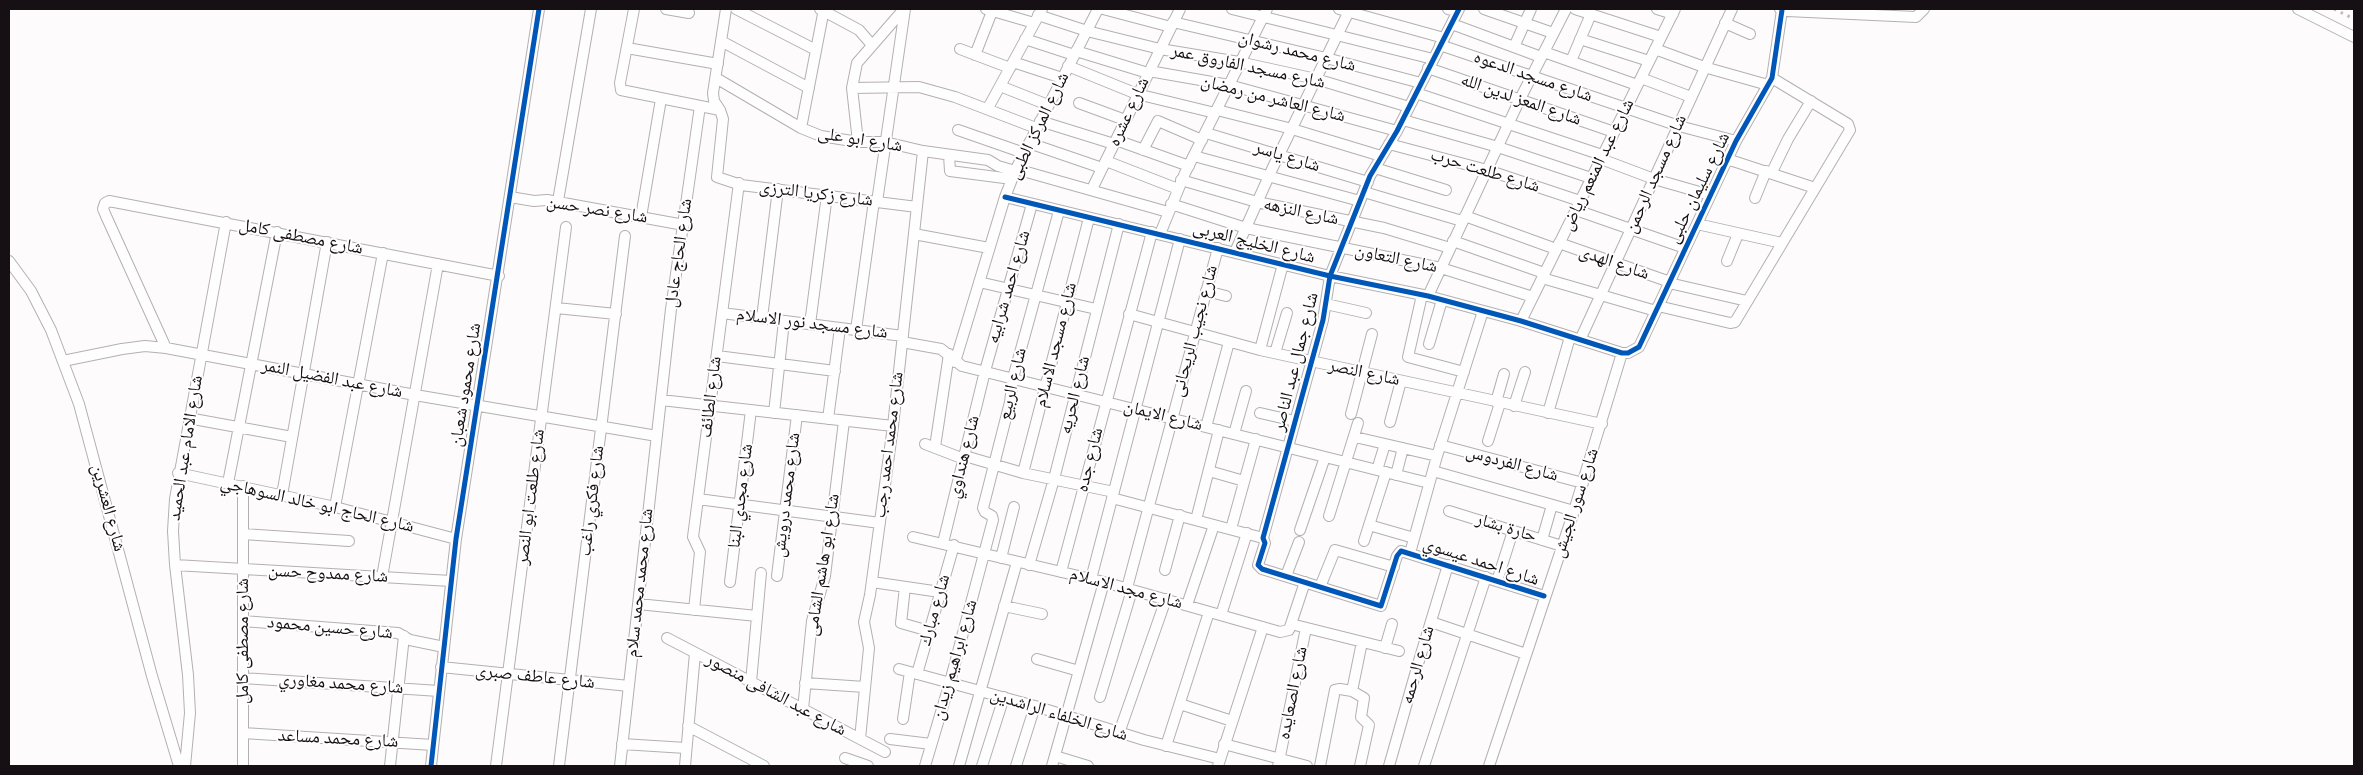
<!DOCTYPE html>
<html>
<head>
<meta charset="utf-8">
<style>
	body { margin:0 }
	#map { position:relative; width:2363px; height:775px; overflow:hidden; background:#fdfbfc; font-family:Signika,sans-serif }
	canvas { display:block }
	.frame { position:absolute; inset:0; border:10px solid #160f13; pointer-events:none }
</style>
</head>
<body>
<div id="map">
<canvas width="2363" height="775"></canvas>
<div class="frame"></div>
</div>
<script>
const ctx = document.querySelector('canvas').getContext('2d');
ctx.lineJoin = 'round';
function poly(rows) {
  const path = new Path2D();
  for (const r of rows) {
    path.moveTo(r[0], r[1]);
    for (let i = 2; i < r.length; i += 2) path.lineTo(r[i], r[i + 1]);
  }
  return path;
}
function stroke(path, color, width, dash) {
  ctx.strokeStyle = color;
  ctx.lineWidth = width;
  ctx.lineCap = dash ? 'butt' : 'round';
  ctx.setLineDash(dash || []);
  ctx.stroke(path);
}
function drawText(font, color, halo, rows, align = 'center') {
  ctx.font = font + ' Signika,"Noto Naskh Arabic",sans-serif';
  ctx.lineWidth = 4;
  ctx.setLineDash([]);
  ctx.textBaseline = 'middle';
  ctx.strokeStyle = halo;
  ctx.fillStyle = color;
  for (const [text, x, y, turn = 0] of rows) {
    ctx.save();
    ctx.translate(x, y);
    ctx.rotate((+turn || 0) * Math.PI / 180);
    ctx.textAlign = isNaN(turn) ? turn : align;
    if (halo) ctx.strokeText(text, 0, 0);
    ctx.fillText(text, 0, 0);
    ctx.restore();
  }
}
const minor = poly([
	[634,9,620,83,621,90,720,110],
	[666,9,689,13],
	[726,9,713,93,714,101,720,110,723,119,717,177,741,185,917,207],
	[736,9,816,50],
	[820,9,859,30,872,45],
	[986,9,1034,23],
	[1103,9,1171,27],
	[1232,9,1433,59],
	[1339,9,1444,38],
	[1448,9,1458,11],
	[1459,9,1397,131,1370,176,1330,276,1323,320,1263,538,1265,543,1258,565,1262,569,1381,606,1397,556,1401,551,1544,596],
	[1484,9,1553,33],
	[1575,9,1661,37],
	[1657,9,1673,14],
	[1780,9,1787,11,1916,17,1924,9],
	[2298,9,2354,37],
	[1038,15,1087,31,1160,49,1239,62,1316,79,1409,107],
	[1173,22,1326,58,1421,83],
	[1725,23,1750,34],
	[1452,24,1541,57],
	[1025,39,1074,55],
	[1580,39,1649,61],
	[721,41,809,88],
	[1440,45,1679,126,1736,141],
	[1514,47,1531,9],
	[627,48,718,64],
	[960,49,1010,68],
	[1655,49,1704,67,1768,85],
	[1076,51,1148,73],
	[1544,52,1637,85],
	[975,55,993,9],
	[1571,61,1591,14],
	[1013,62,1062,78],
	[1068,66,1137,94,1215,113],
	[1428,68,1614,132],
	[1149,71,1229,85,1397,131],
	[716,78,801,128,821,136,858,142,885,142,923,151,988,160,998,166,1015,171],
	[1641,78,1691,97],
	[1000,86,1048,105],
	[852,88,919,87,955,97,1036,128],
	[1416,93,1602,155],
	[1079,103,1125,120],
	[988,108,1042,9],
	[1217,110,1292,129,1381,156],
	[1403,120,1498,147,1591,178],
	[1040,121,1114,144],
	[801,128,824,9],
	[958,130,1024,153],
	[1206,133,1368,182],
	[1116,140,1189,166],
	[858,142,852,88,857,63,904,9],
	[1029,143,1102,168],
	[1389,144,1487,170,1580,201],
	[1143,150,1158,121,1202,140],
	[949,155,950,171,1012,179],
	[1194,156,1360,201],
	[1601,159,1654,179,1710,195],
	[1727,159,1815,188],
	[1106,161,1178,189],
	[1375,168,1446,190],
	[1016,169,1168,212],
	[1772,172,1788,139,1811,101],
	[1181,180,1257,202,1384,228,1450,248],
	[1092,189,1180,9],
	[1364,192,1462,221],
	[510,197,534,201,547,200,684,225],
	[1005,197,1330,276,1428,296,1521,321,1622,353,1628,353,1639,347,1736,141,1772,78,1782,10],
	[1755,198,1766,171],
	[558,201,591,9],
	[877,202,905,9],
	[1171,204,1246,228,1441,268,1533,297],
	[1576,210,1685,248],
	[1465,216,1556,249],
	[641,217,661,99],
	[1697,224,1782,243],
	[914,234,989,248],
	[1160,234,1185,173,1267,9],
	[1453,241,1544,273],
	[1559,243,1670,282],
	[1235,252,1273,167,1350,9],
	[9,261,31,291,51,330,79,404,152,676,179,766],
	[1727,261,1738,234],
	[1542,278,1656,311],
	[979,282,1096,309],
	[1669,283,1747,301],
	[1206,291,1226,296],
	[1422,295,1408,357,1464,372],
	[1428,296,1520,99,1566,9],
	[1326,304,1366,313],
	[1658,306,1730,323,1735,322,1850,130,1848,124,1772,78],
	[556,308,616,314],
	[722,313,903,336],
	[1129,314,1260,350,1602,424],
	[762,318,778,189],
	[1521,321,1675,9],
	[810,324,827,195],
	[856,330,874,201],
	[1580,340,1732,9],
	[902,342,941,349,962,366,1429,483],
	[1429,344,1442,300],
	[166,348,106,216,103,209,105,203,109,201,499,276],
	[1260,350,1283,264],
	[1275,353,1287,313],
	[717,356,835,371],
	[63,361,122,349,145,346,166,348,415,395,657,436],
	[955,362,1005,197,1016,169,1098,9],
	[661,400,893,426],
	[1496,402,1504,374],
	[1514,406,1525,372],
	[774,413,784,321],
	[1260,413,1295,421],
	[1548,413,1570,337],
	[1351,414,1372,334],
	[188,418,292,437],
	[828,419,840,328],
	[1390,422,1401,381],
	[1206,427,1229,342],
	[1234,434,1246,391],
	[1355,437,1437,456],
	[1488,441,1500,403],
	[925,444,964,459],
	[1440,445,1583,483],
	[935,447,949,354],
	[965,456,1023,473,1114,492],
	[1377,470,1385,444],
	[1209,471,1244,481],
	[1433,471,1574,511],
	[178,473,335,507,456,539],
	[1023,473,1089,218],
	[1396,475,1403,448],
	[228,483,277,232],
	[243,486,243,766],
	[282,495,327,242],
	[1112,498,1263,538],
	[698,499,880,523],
	[335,507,383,253],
	[1449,511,1562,546],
	[1329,516,1358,423],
	[1196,520,1219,430],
	[1369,525,1414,538],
	[1231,529,1256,439],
	[1300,530,1325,457],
	[243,534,349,541],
	[913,537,1104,582,1280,632,1289,630,1305,582],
	[1542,540,1552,505],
	[1364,541,1386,472],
	[943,543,985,371,1032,204],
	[1410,553,1437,456,1483,311],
	[1001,558,1014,507],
	[175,565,451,581],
	[1029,565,1054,479,1119,224],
	[1165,570,1180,515],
	[1061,572,1152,232],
	[777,576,797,415],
	[1286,576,1299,542],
	[382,577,438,264],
	[1091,579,1180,239],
	[1497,581,1513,531],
	[730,582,751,410],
	[872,582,940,592],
	[905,587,901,623,929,631],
	[1320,587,1335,550,1394,567],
	[1127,588,1218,248],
	[638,604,757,616],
	[1187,605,1214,525],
	[1004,606,1042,614],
	[694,610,700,552,693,537,739,183],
	[1221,615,1247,533],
	[243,621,398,633,410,640,444,647],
	[1431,622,1526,654],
	[1291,624,1399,651],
	[667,638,885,752],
	[1385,648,1392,624],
	[1037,659,1079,671],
	[441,667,629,686],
	[899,669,1035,706,1144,740,1220,759],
	[917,674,954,545],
	[243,678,439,691],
	[751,682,761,573],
	[805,683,865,687],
	[1100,697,1132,590],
	[1180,704,1232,721],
	[803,709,812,621,825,576,844,421],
	[903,719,910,672],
	[688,726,764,766],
	[243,733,433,745],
	[1119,733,1166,599],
	[860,739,869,648,864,622,870,595,893,426,923,151],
	[890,739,931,744],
	[622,744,686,748],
	[1224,744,1307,766],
	[1166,746,1209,612],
	[1055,756,1088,766],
	[845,758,868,766],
	[185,766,190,713,188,675,175,565,173,531,175,499,226,222],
	[390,766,404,636],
	[431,766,456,539,539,9],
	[496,766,566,227],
	[559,766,625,236],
	[620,766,671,309,700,106],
	[685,766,695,653],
	[925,766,950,682,993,520,992,516,985,512,983,508,1010,402,1013,378,1059,211],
	[959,766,1017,562],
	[982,766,1004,697],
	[1016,766,1035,706],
	[1052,766,1104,582],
	[1218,766,1263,627],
	[1278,766,1306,628],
	[1320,766,1335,690,1340,689,1352,691],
	[1360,766,1369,725,1361,717,1364,698,1352,691,1362,642],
	[1389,766,1418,664,1448,565],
	[1424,766,1486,577],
	[1489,766,1574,511,1622,353]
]);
const rail = poly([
	[2334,9,2354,19]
]);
const cycleway = poly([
	[1459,9,1397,131,1370,176,1330,276,1323,320,1263,538,1265,543,1258,565,1262,569,1381,606,1397,556,1401,551,1544,596],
	[1005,197,1330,276,1428,296,1521,321,1622,353,1628,353,1639,347,1736,141,1772,78,1782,10],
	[431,766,456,539,539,9]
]);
const streetNames = [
	["شارع محمد رشوان",1297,52,14],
	["شارع مسجد الفاروق عمر",1248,67,12],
	["شارع مسجد الدعوه",1533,77,19],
	["شارع العاشر من رمضان",1273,99,14],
	["شارع المعز لدين الله",1521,100,19],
	["شارع عشره",1129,112,-65],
	["شارع المركز الطبى",1039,126,-64],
	["شارع ابو على",860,140,9],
	["شارع ياسر",1287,157,17],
	["شارع عبد المنعم رياض",1598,165,-64],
	["شارع طلعت حرب",1485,171,17],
	["شارع مسجد الرحمن",1656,174,-66],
	["شارع سليمان حلبى",1699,188,-64],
	["شارع زكريا الترزى",816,194,7],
	["شارع نصر حسن",597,210,9],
	["شارع النزهه",1301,212,12],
	["شارع مصطفى كامل",301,237,11],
	["شارع الخليج العربى",1254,243,14],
	["شارع الحاج عادل",679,253,-82],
	["شارع التعاون",1396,259,12],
	["شارع الهدى",1614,263,19],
	["شارع احمد شرابيه",1009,287,-74],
	["شارع مسجد نور الاسلام",812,324,7],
	["شارع نجيب الريحانى",1195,331,-75],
	["شارع مسجد الاسلام",1056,345,-76],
	["شارع جمال عبد الناصر",1296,362,-76],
	["شارع النصر",1364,373,12],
	["شارع عبد الفضيل النمر",332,379,11],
	["شارع الربيع",1013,384,-77],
	["شارع محمود شعبان",466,385,-81],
	["شارع الحريه",1075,395,-76],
	["شارع الطائف",711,397,-83],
	["شارع الايمان",1163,416,14],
	["شارع محمد احمد رجب",889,445,-83],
	["شارع الامام عبد الحميد",186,448,-81],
	["شارع هنداوي",964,457,-76],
	["شارع جده",1090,460,-76],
	["شارع الفردوس",1512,464,15],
	["شارع محمد درويش",787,495,-83],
	["شارع مجدي البنا",741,496,-83],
	["شارع طلعت ابو النصر",531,497,-83],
	["شارع فكري راغب",592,501,-83],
	["شارع سور الجيش",1576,503,-72],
	["شارع الحاج ابو خالد السوهاجي",317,505,13],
	["شارع العشرين",108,508,75],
	["حارة بشار",1506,528,17],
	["شارع احمد عيسوي",1481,562,18],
	["شارع ابو هاشم الشامى",823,565,-81],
	["شارع ممدوح حسن",328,574,3],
	["شارع محمد محمد سلام",640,583,-84],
	["شارع مجد الاسلام",1126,589,15],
	["شارع مبارك",935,610,-74],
	["شارع حسين محمود",330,628,5],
	["شارع مصطفى كامل",243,641,-90],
	["شارع ابراهيم زيدان",955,660,-74],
	["شارع الرحمه",1418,665,-74],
	["شارع عاطف صبرى",535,677,6],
	["شارع محمد مغاوري",341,684,4],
	["شارع الصعايده",1293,693,-79],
	["شارع عبد الشافى منصور",776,695,28],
	["شارع الخلفاء الراشدين",1059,715,17],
	["شارع محمد مساعد",338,739,3]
];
stroke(minor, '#b4b0b2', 12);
stroke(minor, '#fffeff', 10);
stroke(rail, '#bcbbbc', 3, [2.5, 5]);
stroke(cycleway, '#0057b8', 5);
drawText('18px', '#160f13', '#fff', streetNames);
</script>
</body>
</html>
